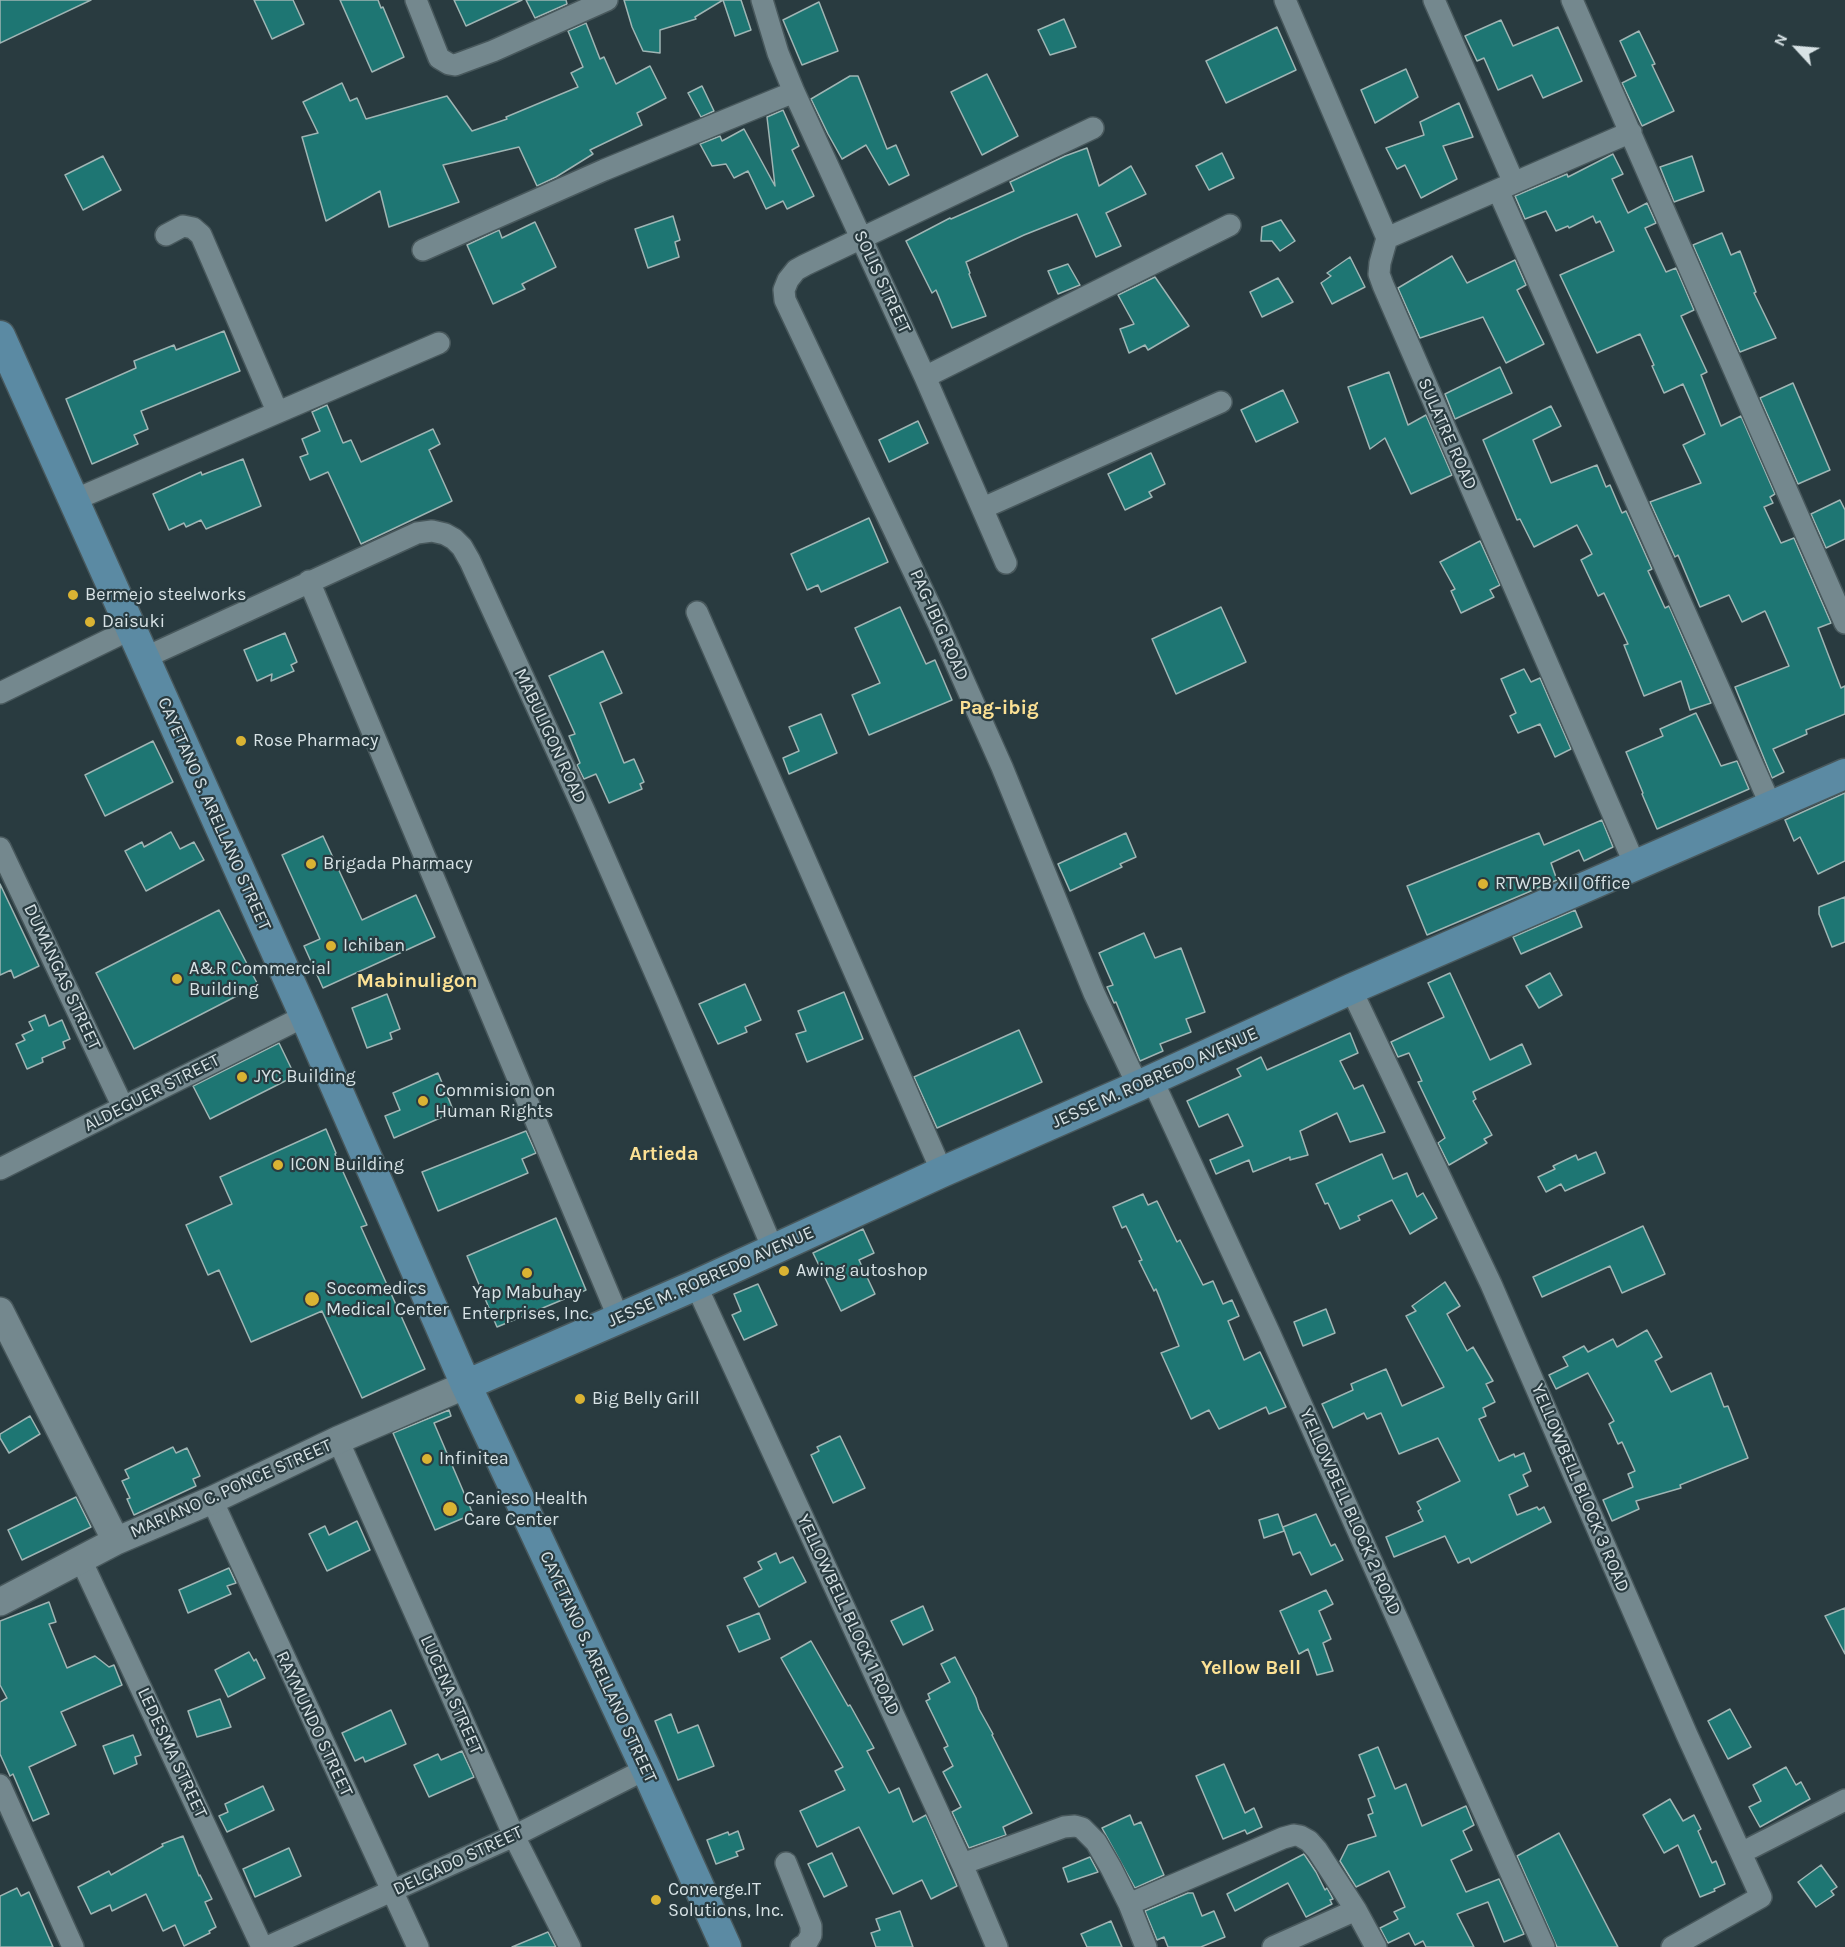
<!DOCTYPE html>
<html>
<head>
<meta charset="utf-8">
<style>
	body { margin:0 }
	#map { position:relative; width:1845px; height:1947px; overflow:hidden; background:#293b40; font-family:Karla,sans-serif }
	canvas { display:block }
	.north { position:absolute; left:1767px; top:18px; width:60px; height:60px; -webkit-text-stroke:4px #293b40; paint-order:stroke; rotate:296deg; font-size:16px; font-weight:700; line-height:24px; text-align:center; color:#d7e2e5 }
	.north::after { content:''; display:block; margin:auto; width:21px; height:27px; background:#d7e2e5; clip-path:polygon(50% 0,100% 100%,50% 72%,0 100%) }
</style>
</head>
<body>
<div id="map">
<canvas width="1845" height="1947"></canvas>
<div class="north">N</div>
</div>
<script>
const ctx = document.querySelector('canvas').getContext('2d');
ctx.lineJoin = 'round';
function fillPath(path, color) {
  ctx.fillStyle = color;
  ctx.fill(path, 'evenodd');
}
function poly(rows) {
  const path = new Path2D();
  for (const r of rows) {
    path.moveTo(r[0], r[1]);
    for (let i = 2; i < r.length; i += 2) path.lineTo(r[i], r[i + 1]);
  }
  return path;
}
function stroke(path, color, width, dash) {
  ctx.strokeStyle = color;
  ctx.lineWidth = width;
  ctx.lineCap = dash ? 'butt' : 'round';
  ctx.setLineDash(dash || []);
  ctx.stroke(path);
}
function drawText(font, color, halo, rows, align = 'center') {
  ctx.font = font + ' Karla,sans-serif';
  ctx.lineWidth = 4.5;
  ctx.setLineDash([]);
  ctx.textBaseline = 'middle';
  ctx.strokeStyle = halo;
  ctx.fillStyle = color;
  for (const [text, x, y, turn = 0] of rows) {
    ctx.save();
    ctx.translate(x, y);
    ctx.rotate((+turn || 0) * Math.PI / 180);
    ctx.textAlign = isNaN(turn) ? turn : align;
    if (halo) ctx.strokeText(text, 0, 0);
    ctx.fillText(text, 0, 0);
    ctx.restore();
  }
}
const building = poly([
	[0,0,91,0,0,43,0,0],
	[254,0,293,0,304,24,272,39,254,0],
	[340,0,378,0,381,8,383,7,404,57,372,72,340,0],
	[454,0,522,0,466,26,454,0],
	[526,0,566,0,567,4,535,18,526,0],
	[624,0,723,0,695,17,696,19,660,30,660,53,643,51,632,27,624,0],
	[723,0,741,0,751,30,735,36,723,0],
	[819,2,838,51,802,65,783,20,819,2],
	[1064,19,1076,47,1050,55,1038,30,1064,19],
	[1501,20,1513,46,1558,27,1582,81,1543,98,1532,75,1498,90,1484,58,1477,61,1465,36,1501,20],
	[586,23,600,59,604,57,616,84,650,66,666,98,637,113,642,125,590,150,593,154,556,177,537,186,519,147,443,165,459,202,389,227,380,191,326,221,302,137,318,133,303,102,342,83,350,101,357,98,366,119,447,96,472,131,507,119,506,117,578,87,571,73,583,67,568,31,586,23],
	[1277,27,1296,70,1226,103,1206,61,1277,27],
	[1639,31,1655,64,1652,65,1674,111,1642,126,1622,83,1636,76,1620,41,1639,31],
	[1406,69,1418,97,1375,123,1361,90,1406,69],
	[987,74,1018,136,982,155,951,92,987,74],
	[850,76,858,76,887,149,896,145,909,175,889,185,866,145,842,159,828,134,811,99,850,76],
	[702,86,714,111,701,117,688,93,702,86],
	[1459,103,1473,137,1443,146,1457,179,1421,198,1405,165,1397,169,1386,148,1424,135,1420,122,1459,103],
	[783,110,799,146,792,150,814,196,787,209,783,201,766,209,748,171,734,178,726,164,712,166,700,144,720,136,722,141,744,129,775,186,767,117,783,110],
	[1087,148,1099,186,1131,166,1146,194,1106,213,1121,246,1096,257,1077,214,1024,235,966,262,970,273,969,274,986,316,952,328,936,290,932,293,906,241,950,218,951,219,1014,191,1010,182,1065,156,1087,148],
	[1222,153,1234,178,1209,190,1196,166,1222,153],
	[1613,154,1623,174,1612,179,1628,213,1647,203,1656,223,1645,228,1666,272,1676,268,1694,310,1681,316,1707,372,1701,375,1721,426,1741,416,1775,494,1770,497,1773,503,1764,507,1781,543,1794,538,1831,623,1818,628,1841,688,1845,686,1845,714,1806,730,1807,734,1773,749,1784,772,1772,778,1735,687,1789,666,1766,613,1765,611,1742,622,1729,595,1700,607,1678,555,1675,557,1650,502,1701,483,1683,445,1705,434,1683,384,1664,393,1652,366,1654,365,1640,334,1597,353,1560,275,1614,251,1600,221,1596,223,1593,216,1569,228,1568,226,1556,231,1546,211,1525,219,1515,196,1567,174,1568,177,1613,154],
	[103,156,121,190,83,210,65,175,103,156],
	[1692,156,1704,191,1674,202,1660,167,1692,156],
	[673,216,680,240,675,242,679,257,648,268,635,229,673,216],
	[1281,220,1295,241,1280,251,1272,241,1261,241,1262,227,1281,220],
	[535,222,556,267,522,284,525,289,493,304,467,245,499,230,502,238,535,222],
	[1722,233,1731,255,1740,251,1756,292,1754,293,1776,338,1740,352,1693,245,1722,233],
	[1452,256,1467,283,1515,260,1526,285,1517,290,1544,344,1506,363,1483,317,1420,338,1398,288,1452,256],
	[1350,257,1365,287,1332,304,1321,283,1331,276,1327,273,1350,257],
	[1068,264,1080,285,1058,294,1048,271,1068,264],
	[1155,277,1189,326,1148,350,1145,345,1129,353,1120,329,1134,324,1118,295,1155,277],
	[1278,278,1293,302,1262,317,1250,292,1278,278],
	[224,331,240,371,141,411,148,429,134,435,138,444,92,464,66,399,136,368,134,361,174,345,176,350,224,331],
	[1500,367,1512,393,1455,419,1445,394,1500,367],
	[1389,372,1408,425,1426,415,1452,475,1411,494,1385,438,1370,449,1348,387,1389,372],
	[1793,383,1830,470,1798,484,1760,398,1793,383],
	[1283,390,1298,422,1256,442,1241,410,1283,390],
	[327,405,343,443,351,440,361,462,433,429,440,444,429,450,452,501,361,544,328,472,310,480,300,457,308,454,302,439,320,431,312,412,327,405],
	[1551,406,1561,426,1533,440,1551,483,1597,465,1606,487,1610,485,1622,513,1626,511,1652,569,1648,571,1665,608,1669,606,1711,703,1690,710,1681,681,1644,696,1624,645,1628,644,1604,593,1598,596,1581,560,1592,554,1577,525,1534,547,1520,519,1517,520,1483,440,1551,406],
	[918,421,928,443,889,462,879,440,918,421],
	[1151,453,1165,484,1149,492,1152,497,1125,510,1108,474,1151,453],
	[243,459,261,506,206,529,201,520,186,527,184,523,169,530,153,494,201,472,202,475,243,459],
	[1840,500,1845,510,1845,539,1826,548,1811,514,1840,500],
	[869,518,888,562,821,592,818,585,807,590,791,554,869,518],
	[1480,541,1500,585,1490,590,1494,597,1461,613,1451,591,1455,589,1440,562,1480,541],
	[900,607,926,664,935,660,952,700,869,735,852,695,880,683,855,628,900,607],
	[1221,607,1246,662,1176,694,1152,639,1221,607],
	[285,633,297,662,291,665,294,671,271,681,272,674,257,681,244,650,285,633],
	[603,651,622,693,600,703,624,763,634,759,644,782,640,784,642,789,609,803,596,774,584,779,577,765,580,763,569,736,575,734,549,676,603,651],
	[1524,669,1531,682,1540,678,1571,749,1555,757,1540,724,1518,733,1510,716,1516,713,1501,679,1524,669],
	[1696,713,1721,766,1737,761,1749,789,1657,829,1642,794,1643,793,1626,752,1663,736,1660,729,1696,713],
	[821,714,837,753,789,774,783,758,799,751,789,727,821,714],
	[153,741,173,782,105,816,85,775,153,741],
	[1845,793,1845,861,1818,874,1800,837,1794,841,1785,820,1845,793],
	[1602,820,1613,847,1584,861,1579,850,1551,863,1557,880,1427,935,1407,886,1539,833,1544,845,1602,820],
	[171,832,180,849,194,842,204,860,146,891,125,851,142,842,144,847,171,832],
	[1126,833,1136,857,1120,864,1122,867,1070,891,1058,864,1126,833],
	[323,836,362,920,416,895,435,937,323,988,304,946,320,939,282,855,323,836],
	[0,884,39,966,14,978,11,970,0,975,0,884],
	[1845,897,1845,942,1832,947,1819,914,1819,907,1845,897],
	[219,910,258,985,134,1049,96,973,219,910],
	[1575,910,1582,927,1521,954,1513,937,1575,910],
	[1144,933,1155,958,1181,948,1205,1012,1186,1019,1191,1032,1160,1044,1163,1051,1140,1061,1116,1002,1114,1003,1107,987,1113,985,1099,953,1144,933],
	[1450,973,1490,1060,1522,1044,1531,1064,1473,1092,1476,1099,1473,1101,1492,1135,1484,1139,1487,1143,1449,1165,1438,1143,1445,1138,1418,1082,1422,1081,1409,1053,1398,1057,1391,1042,1444,1017,1428,983,1450,973],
	[1550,973,1562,995,1539,1008,1526,986,1550,973],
	[745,984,761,1020,745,1027,747,1032,718,1044,699,1004,745,984],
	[844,992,863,1039,807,1062,796,1034,806,1031,798,1011,844,992],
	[387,994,400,1029,390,1033,392,1039,367,1048,352,1008,387,994],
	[45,1015,49,1026,62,1020,70,1039,63,1042,65,1048,42,1058,43,1062,27,1069,16,1044,25,1040,22,1035,33,1030,29,1022,45,1015],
	[1019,1030,1042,1082,937,1128,914,1077,1019,1030],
	[1350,1033,1358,1053,1340,1061,1354,1089,1363,1085,1385,1132,1350,1142,1337,1113,1300,1131,1308,1155,1290,1160,1290,1157,1253,1172,1249,1160,1216,1174,1210,1160,1243,1146,1228,1114,1199,1127,1187,1101,1241,1076,1237,1069,1261,1057,1267,1070,1350,1033],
	[279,1043,295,1076,210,1119,193,1086,279,1043],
	[438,1073,454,1112,394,1138,385,1116,400,1110,393,1093,438,1073],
	[326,1129,336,1153,335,1154,367,1225,361,1227,425,1369,362,1398,322,1311,251,1342,219,1270,208,1275,186,1225,232,1204,220,1177,326,1129],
	[526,1131,536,1153,522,1159,528,1173,438,1211,422,1172,526,1131],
	[1596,1152,1605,1173,1565,1191,1561,1184,1546,1192,1538,1177,1555,1169,1553,1166,1576,1155,1578,1160,1596,1152],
	[1382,1154,1393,1179,1407,1173,1417,1197,1423,1193,1437,1218,1410,1234,1392,1200,1358,1216,1360,1220,1340,1229,1328,1203,1325,1204,1316,1184,1382,1154],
	[1143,1194,1148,1205,1157,1201,1177,1242,1180,1240,1203,1285,1213,1281,1223,1304,1232,1300,1239,1316,1228,1321,1244,1360,1260,1352,1286,1407,1269,1414,1266,1407,1219,1429,1209,1410,1191,1419,1161,1353,1179,1346,1156,1289,1154,1291,1139,1261,1142,1260,1126,1226,1122,1228,1113,1207,1143,1194],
	[556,1218,586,1290,497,1327,467,1256,556,1218],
	[1643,1226,1665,1274,1622,1293,1610,1266,1542,1297,1533,1277,1643,1226],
	[863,1229,874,1253,859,1260,875,1294,841,1311,813,1253,863,1229],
	[1445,1282,1460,1306,1447,1314,1467,1351,1473,1347,1493,1381,1486,1384,1495,1402,1483,1408,1486,1416,1479,1419,1499,1461,1514,1454,1515,1457,1524,1453,1531,1471,1523,1475,1528,1486,1509,1495,1517,1515,1537,1507,1539,1510,1544,1507,1551,1522,1471,1563,1469,1558,1458,1563,1445,1536,1394,1557,1386,1537,1423,1521,1418,1511,1421,1509,1417,1502,1460,1481,1438,1438,1399,1454,1381,1413,1367,1419,1364,1413,1333,1428,1322,1404,1353,1390,1351,1384,1386,1369,1402,1406,1444,1387,1406,1316,1416,1311,1412,1306,1445,1282],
	[758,1284,777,1325,744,1340,732,1315,741,1311,734,1294,758,1284],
	[1326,1309,1335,1333,1303,1346,1294,1322,1326,1309],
	[1647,1330,1662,1357,1655,1361,1671,1392,1711,1373,1724,1407,1728,1406,1748,1458,1680,1485,1681,1488,1636,1501,1639,1509,1612,1521,1603,1500,1633,1487,1628,1474,1635,1471,1622,1442,1618,1444,1609,1424,1614,1421,1588,1373,1556,1389,1549,1375,1568,1366,1563,1357,1584,1346,1588,1352,1613,1339,1617,1347,1647,1330],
	[449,1410,451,1416,434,1423,473,1514,435,1530,393,1433,449,1410],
	[30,1416,40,1434,9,1453,0,1438,0,1434,30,1416],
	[840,1436,865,1488,833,1503,811,1455,819,1451,817,1447,840,1436],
	[173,1447,176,1453,187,1448,200,1476,193,1479,196,1486,134,1515,127,1499,130,1498,122,1481,129,1478,125,1470,173,1447],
	[76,1497,91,1527,22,1560,8,1530,76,1497],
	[1278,1514,1284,1531,1264,1538,1259,1520,1278,1514],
	[1316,1514,1331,1546,1335,1544,1343,1560,1311,1575,1300,1552,1293,1555,1283,1527,1316,1514],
	[357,1521,370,1550,327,1571,309,1534,325,1526,329,1535,357,1521],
	[776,1553,780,1563,793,1557,806,1582,759,1607,744,1578,762,1569,758,1562,776,1553],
	[229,1568,236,1583,227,1586,231,1594,188,1613,179,1590,229,1568],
	[1326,1590,1333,1604,1319,1611,1331,1639,1323,1643,1333,1671,1317,1675,1308,1649,1299,1654,1280,1611,1326,1590],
	[49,1602,56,1622,49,1624,67,1668,95,1656,109,1667,114,1665,122,1685,61,1712,76,1745,29,1767,49,1814,33,1821,13,1774,10,1776,0,1754,0,1702,7,1698,0,1685,0,1621,49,1602],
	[923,1606,933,1630,903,1645,891,1621,923,1606],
	[1845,1608,1845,1654,1825,1616,1845,1608],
	[759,1613,770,1639,739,1652,727,1626,759,1613],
	[811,1641,848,1706,850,1705,874,1748,867,1751,889,1793,899,1788,913,1822,926,1815,957,1886,931,1899,922,1880,893,1894,859,1827,817,1847,800,1811,845,1790,835,1771,843,1767,781,1658,811,1641],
	[249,1652,254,1661,256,1659,265,1678,228,1697,215,1670,249,1652],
	[955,1657,976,1698,979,1709,993,1734,992,1735,1032,1813,1003,1827,1006,1835,969,1848,952,1812,961,1807,943,1772,953,1766,944,1748,948,1746,926,1701,930,1699,928,1694,950,1682,941,1664,955,1657],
	[220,1699,231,1727,197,1737,188,1711,220,1699],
	[1730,1709,1751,1747,1728,1759,1708,1721,1730,1709],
	[391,1710,406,1744,365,1762,363,1757,355,1761,342,1733,391,1710],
	[671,1714,678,1733,698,1725,714,1766,678,1780,655,1721,671,1714],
	[133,1735,141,1755,135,1757,137,1764,114,1774,103,1746,133,1735],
	[1378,1747,1395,1789,1406,1784,1422,1826,1466,1806,1474,1825,1463,1831,1472,1850,1451,1860,1466,1892,1499,1879,1524,1934,1504,1942,1488,1902,1457,1914,1474,1947,1426,1947,1423,1941,1415,1945,1409,1933,1388,1943,1380,1928,1398,1919,1394,1912,1405,1907,1389,1871,1356,1887,1340,1861,1348,1845,1376,1836,1368,1815,1373,1813,1368,1799,1375,1796,1359,1755,1378,1747],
	[462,1751,474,1777,429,1797,414,1765,438,1754,441,1760,462,1751],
	[1224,1764,1245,1813,1254,1808,1262,1827,1247,1834,1245,1830,1223,1839,1196,1776,1224,1764],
	[1786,1767,1796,1785,1801,1782,1810,1799,1760,1827,1749,1807,1761,1801,1753,1785,1786,1767],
	[263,1786,274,1810,227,1832,219,1816,228,1812,225,1804,263,1786],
	[1670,1799,1683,1821,1694,1815,1701,1829,1698,1831,1712,1863,1716,1861,1725,1884,1714,1889,1715,1891,1700,1897,1678,1845,1664,1853,1643,1815,1670,1799],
	[1130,1815,1134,1825,1141,1822,1164,1875,1135,1888,1102,1828,1130,1815],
	[738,1831,744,1849,736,1852,738,1856,716,1864,707,1840,728,1832,729,1835,738,1831],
	[1559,1833,1618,1947,1557,1947,1517,1856,1559,1833],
	[183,1836,199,1876,200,1875,212,1899,205,1902,216,1927,209,1931,210,1933,184,1946,175,1925,163,1931,146,1894,112,1911,110,1905,91,1914,78,1887,109,1871,111,1875,163,1846,162,1844,183,1836],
	[289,1848,301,1876,255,1897,243,1869,289,1848],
	[832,1853,847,1886,824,1897,808,1864,832,1853],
	[1304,1854,1316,1872,1325,1890,1327,1888,1333,1899,1330,1900,1332,1904,1306,1917,1288,1883,1235,1911,1227,1894,1304,1854],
	[1090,1857,1098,1872,1068,1882,1063,1868,1090,1857],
	[1821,1865,1837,1887,1831,1891,1834,1895,1816,1907,1798,1882,1821,1865],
	[17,1888,21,1896,29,1892,53,1947,0,1947,0,1896,17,1888],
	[1188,1893,1193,1893,1202,1916,1214,1911,1225,1937,1201,1947,1168,1947,1164,1937,1157,1940,1145,1911,1188,1893],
	[900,1911,913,1947,876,1947,871,1933,880,1930,876,1919,900,1911],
	[1111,1921,1122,1947,1087,1947,1081,1934,1111,1921],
	[548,1932,556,1947,512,1947,548,1932]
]);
const minor = poly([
	[416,0,439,58,449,64,455,65,493,51,607,0],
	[762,0,778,53,794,92,925,377,1006,563],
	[1285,0,1387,238,1380,263,1379,274,1383,285,1635,865],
	[1434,0,1514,183],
	[1572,0,1845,623],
	[1093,128,805,265,796,270,788,280,784,290,785,300,938,623,1002,767,1094,993,1138,1086],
	[1498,190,1771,806],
	[166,235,183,226,193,228,201,235,277,411],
	[1387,238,1631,132],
	[423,250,604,170,794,92],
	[925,377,1230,225],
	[74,500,439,343],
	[983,508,1221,402],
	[309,581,619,1319],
	[697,612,942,1172],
	[144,658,417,533,432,531,445,534,454,539,462,547,470,561,584,810,667,1000,773,1249],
	[0,693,131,629],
	[0,848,123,1107],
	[1351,989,1491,1284,1687,1735,1761,1897,1672,1947],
	[1152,1079,1269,1332,1544,1947],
	[0,1169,305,1016],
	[696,1285,962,1864,997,1947],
	[338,1440,514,1836,570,1947],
	[212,1500,418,1947],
	[81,1560,262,1947],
	[0,1785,73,1947],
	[1741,1853,1845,1800],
	[786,1863,811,1926,811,1935,806,1944,801,1947],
	[962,1864,1064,1827,1075,1826,1082,1828,1096,1842,1111,1868,1129,1904,1146,1947],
	[1129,1904,1283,1838,1294,1835,1300,1836,1309,1841,1317,1850,1356,1910,1376,1947],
	[267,1947,514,1836,646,1769],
	[1273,1947,1356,1910]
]);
const tertiary = poly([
	[0,1311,116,1541],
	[0,1602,116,1541,212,1500,338,1440,466,1385]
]);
const secondary = poly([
	[0,336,305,1016,466,1385,646,1769,726,1947],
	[466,1385,696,1285,942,1172,1138,1086,1351,989,1845,774]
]);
const markers = [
	[73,595,6,"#dab333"],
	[90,622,6,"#dab333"],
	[241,741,6,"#dab333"],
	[311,864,6,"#dab333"],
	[1483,884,6,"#dab333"],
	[331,946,6,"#dab333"],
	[177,979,6,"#dab333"],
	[242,1077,6,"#dab333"],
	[423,1101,6,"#dab333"],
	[278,1165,6,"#dab333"],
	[784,1271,6,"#dab333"],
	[527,1273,6,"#dab333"],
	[312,1299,8,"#dab333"],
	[580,1399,6,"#dab333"],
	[427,1459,6,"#dab333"],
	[450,1509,8,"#dab333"],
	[656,1900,6,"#dab333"]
];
const streetNames = [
	["SOLIS STREET",882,282,65],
	["SULATRE ROAD",1447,434,66],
	["PAG-IBIG ROAD",939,625,66],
	["MABULIGON ROAD",550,736,65],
	["CAYETANO S. ARELLANO STREET",214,814,66],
	["DUMANGAS STREET",62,977,65],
	["JESSE M. ROBREDO AVENUE",1155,1078,-24],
	["ALDEGUER STREET",152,1093,-27],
	["JESSE M. ROBREDO AVENUE",711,1277,-24],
	["YELLOWBELL BLOCK 3 ROAD",1580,1488,67],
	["MARIANO C. PONCE STREET",231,1489,-24],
	["YELLOWBELL BLOCK 2 ROAD",1350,1512,66],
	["YELLOWBELL BLOCK 1 ROAD",848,1615,65],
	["CAYETANO S. ARELLANO STREET",598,1667,65],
	["LUCENA STREET",451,1695,66],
	["RAYMUNDO STREET",314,1724,65],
	["LEDESMA STREET",172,1753,65],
	["DELGADO STREET",458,1861,-25]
];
const poiNames = [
	["Bermejo steelworks",85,595],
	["Daisuki",102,622],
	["Rose Pharmacy",253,741],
	["Brigada Pharmacy",323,864],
	["RTWPB XII Office",1495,884],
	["Ichiban",343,946],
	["A&R Commercial",189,969],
	["Building",189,990],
	["JYC Building",254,1077],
	["Commision on",435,1091],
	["Human Rights",435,1112],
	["ICON Building",290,1165],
	["Awing autoshop",796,1271],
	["Socomedics",326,1289],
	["Medical Center",326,1310],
	["Yap Mabuhay",527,1293,"center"],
	["Enterprises, Inc.",527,1314,"center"],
	["Big Belly Grill",592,1399],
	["Infinitea",439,1459],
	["Canieso Health",464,1499],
	["Care Center",464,1520],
	["Converge.IT",668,1890],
	["Solutions, Inc.",668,1911]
];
const neighbourhoodNames = [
	["Pag-ibig",999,708],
	["Mabinuligon",417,981],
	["Artieda",664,1154],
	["Yellow Bell",1251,1668]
];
fillPath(building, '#1e7673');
stroke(building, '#9fb5b4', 1.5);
stroke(minor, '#48585c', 24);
stroke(tertiary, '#48585c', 30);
stroke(secondary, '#48585c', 33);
stroke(minor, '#74888e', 21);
stroke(tertiary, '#74888e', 27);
stroke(secondary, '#5b8aa3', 30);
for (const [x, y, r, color] of markers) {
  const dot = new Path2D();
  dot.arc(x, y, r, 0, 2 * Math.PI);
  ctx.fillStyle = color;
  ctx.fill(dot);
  stroke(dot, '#293b40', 2);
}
drawText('18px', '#d7e2e5', '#293b40', streetNames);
drawText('18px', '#d7e2e5', '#293b40', poiNames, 'left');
drawText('bold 20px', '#fce194', '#293b40', neighbourhoodNames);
</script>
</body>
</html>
